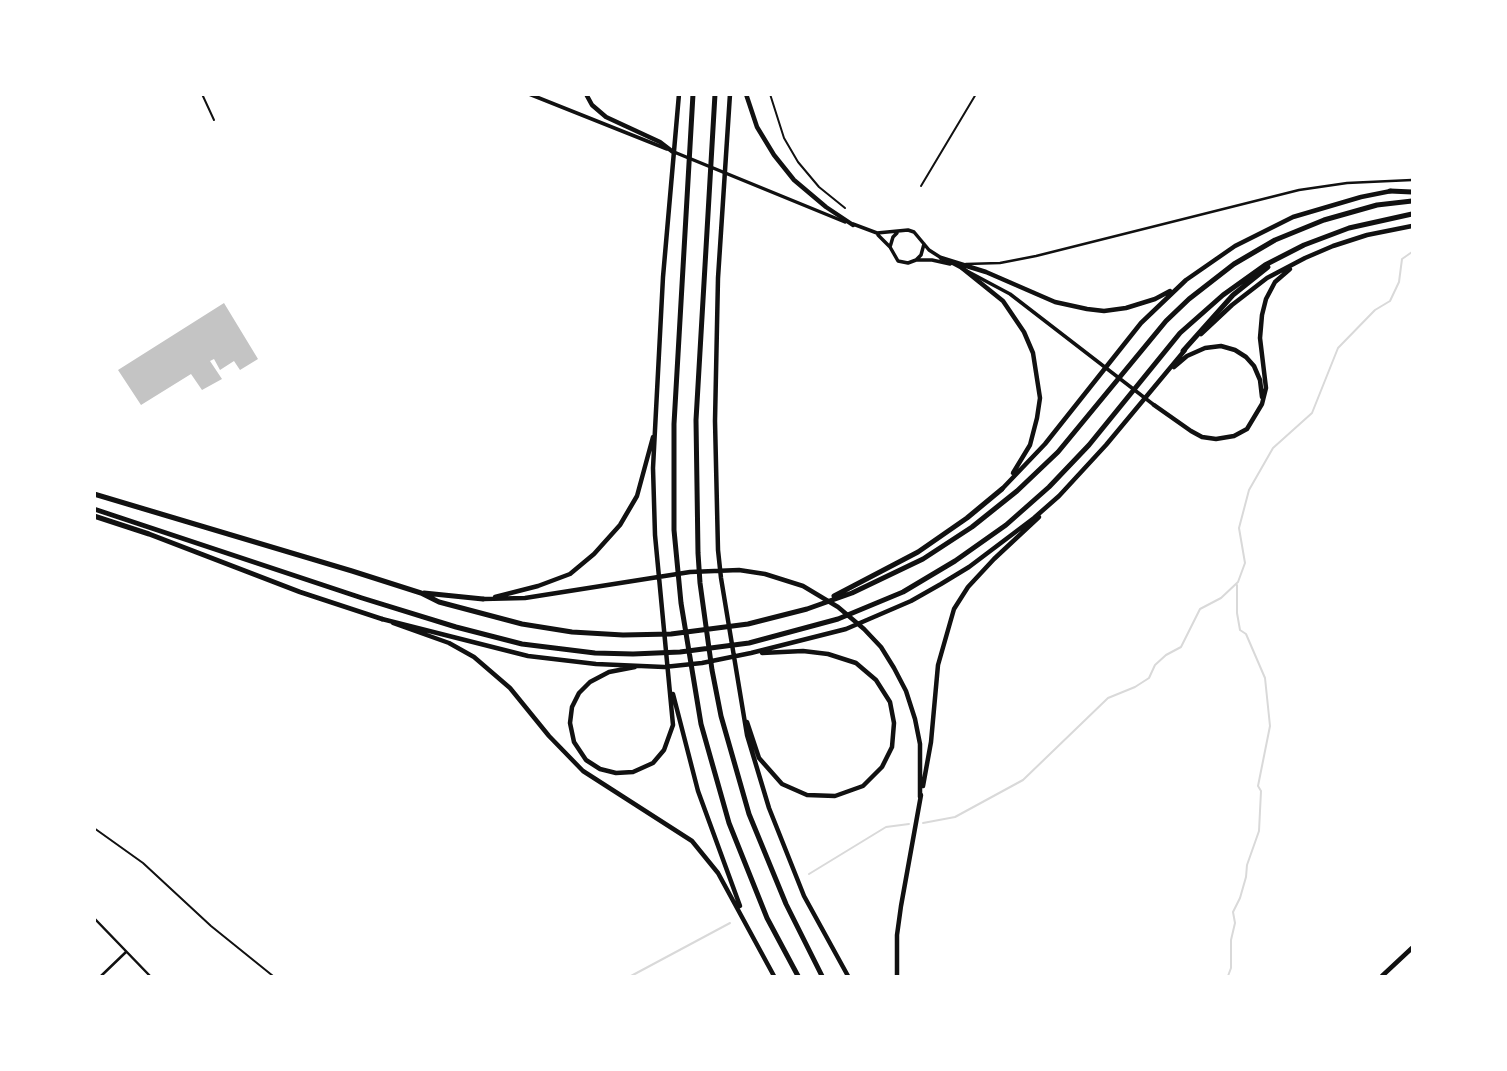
<!DOCTYPE html>
<html>
<head>
<meta charset="utf-8">
<style>
	body { margin:0 }
	#map { position:relative; width:1507px; height:1071px; overflow:hidden; background:#fff; font-family:"DM Sans",sans-serif }
	canvas { display:block }
	.frame { position:absolute; inset:0; border:96px solid #fff; pointer-events:none }
</style>
</head>
<body>
<div id="map">
<canvas width="1507" height="1071"></canvas>
<div class="frame"></div>
</div>
<script>
const ctx = document.querySelector('canvas').getContext('2d');
ctx.lineJoin = 'round';
function poly(rows) {
  const path = new Path2D();
  for (const r of rows) {
    path.moveTo(r[0], r[1]);
    for (let i = 2; i < r.length; i += 2) path.lineTo(r[i], r[i + 1]);
  }
  return path;
}
function stroke(path, color, width, dash) {
  ctx.strokeStyle = color;
  ctx.lineWidth = width;
  ctx.lineCap = dash ? 'butt' : 'round';
  ctx.setLineDash(dash || []);
  ctx.stroke(path);
}
function fillPath(path, color) {
  ctx.fillStyle = color;
  ctx.fill(path, 'evenodd');
}
const stream = poly([
	[923,823,955,817,1023,780,1108,698,1135,687,1149,678,1155,665,1166,655,1181,647,1200,609,1221,598,1238,582,1245,563,1239,528,1249,490,1273,448,1312,413,1338,348,1375,310,1390,301,1399,282,1402,259,1412,252],
	[809,874,886,827,909,824],
	[631,976,730,923],
	[1228,976,1231,968,1231,940,1235,923,1233,912,1240,898,1246,877,1247,865,1259,831,1261,791,1258,786,1270,726,1265,678,1246,634,1240,630,1237,613,1237,585]
]);
const building = poly([
	[224,303,258,359,240,370,234,361,220,370,214,359,210,361,222,379,202,390,191,374,141,405,118,370]
]);
const path = poly([
	[770,94,784,138,798,162,819,187,845,208],
	[921,186,976,94],
	[94,828,143,863,211,926,273,976]
]);
const pedestrian = poly([
	[202,94,214,120]
]);
const minor = poly([
	[966,264,1000,263,1036,256,1299,190,1347,183,1412,180],
	[94,918,150,976],
	[101,976,126,952]
]);
const tertiary = poly([
	[529,94,667,149],
	[674,152,845,222],
	[853,224,877,233,908,230,914,232,929,250,943,259],
	[897,233,893,237,890,247,898,261,908,263,916,260,932,260,950,264],
	[878,235,890,247],
	[916,260,921,255,924,244],
	[950,262,1010,294,1154,405]
]);
const primary = poly([
	[1382,976,1412,948]
]);
const trunk = poly([
	[586,94,592,105,606,117,660,142,673,152],
	[730,94,718,278,715,421,718,550,721,578,747,735,769,808,804,896,848,976],
	[746,94,757,127,774,155,794,180,826,207,853,225],
	[941,258,986,272,1055,302,1087,309,1104,311,1126,308,1155,299,1170,291],
	[962,268,1003,301,1024,332,1033,353,1040,398,1037,418,1030,445,1013,473],
	[1201,334,1232,305,1267,278,1305,258,1333,246,1367,235,1412,226],
	[1174,367,1187,356,1205,348,1221,346,1235,350,1246,357,1254,366,1260,380,1262,397],
	[1154,405,1191,431,1202,437,1216,439,1234,436,1247,429,1262,404,1266,388,1260,338,1262,315,1266,299,1275,282,1290,269],
	[1002,489,1045,444,1141,323,1186,280,1235,246,1293,217,1361,197,1391,191],
	[495,597,538,586,570,574,594,554,620,525,637,496,653,437],
	[483,599,525,598,690,572,739,570,765,574,803,586,838,607,864,629,881,647,894,668,906,691,915,719,920,744,920,797],
	[382,619,528,656,596,664,664,667,702,663,751,653,846,629,911,601,941,584,969,567,1034,518,1059,496,1106,445,1185,350],
	[393,623,449,643,474,657,510,688,549,736,583,771,692,841,718,873,774,976],
	[635,667,609,672,590,682,579,693,572,707,570,723,574,742,586,760,600,769,616,773,633,772,653,763,664,750,673,725,655,535,653,468,663,277,679,94],
	[673,694,698,791,740,906],
	[747,722,759,758,782,784,807,795,835,796,863,786,882,767,892,747,894,723,890,702,876,680,856,663,828,654,803,651,762,653],
	[923,786,931,742,938,665,954,609,968,587,994,559,1039,517],
	[897,976,897,935,901,906,921,795]
]);
const motorway = poly([
	[693,94,674,424,674,530,681,603,701,724,729,823,767,918,798,976],
	[715,94,696,420,698,553,700,583,712,670,721,716,749,814,786,904,822,976],
	[1390,191,1412,192],
	[1183,351,1233,295,1268,267],
	[94,494,352,571,421,593,439,602,522,624,572,632,623,635,671,634,748,624,807,609,852,593,923,559,972,527,1017,491,1058,452,1166,321,1189,299,1234,264,1275,240,1324,220,1377,205,1412,201],
	[94,509,362,598,456,627,522,644,595,653,633,654,680,652,749,643,838,619,903,592,955,561,1006,525,1049,487,1089,445,1180,333,1223,295,1265,265,1304,245,1349,228,1412,214],
	[94,516,149,534,300,592,382,619],
	[424,593,483,599],
	[834,596,918,552,967,518,1002,489]
]);
stroke(stream, '#d9d9d9', 2);
fillPath(building, '#c4c4c4');
stroke(path, '#111', 2);
stroke(pedestrian, '#111', 2);
stroke(minor, '#111', 2.5);
stroke(tertiary, '#111', 3.5);
stroke(primary, '#111', 4.5);
stroke(trunk, '#111', 4.5);
stroke(motorway, '#111', 5);
</script>
</body>
</html>
